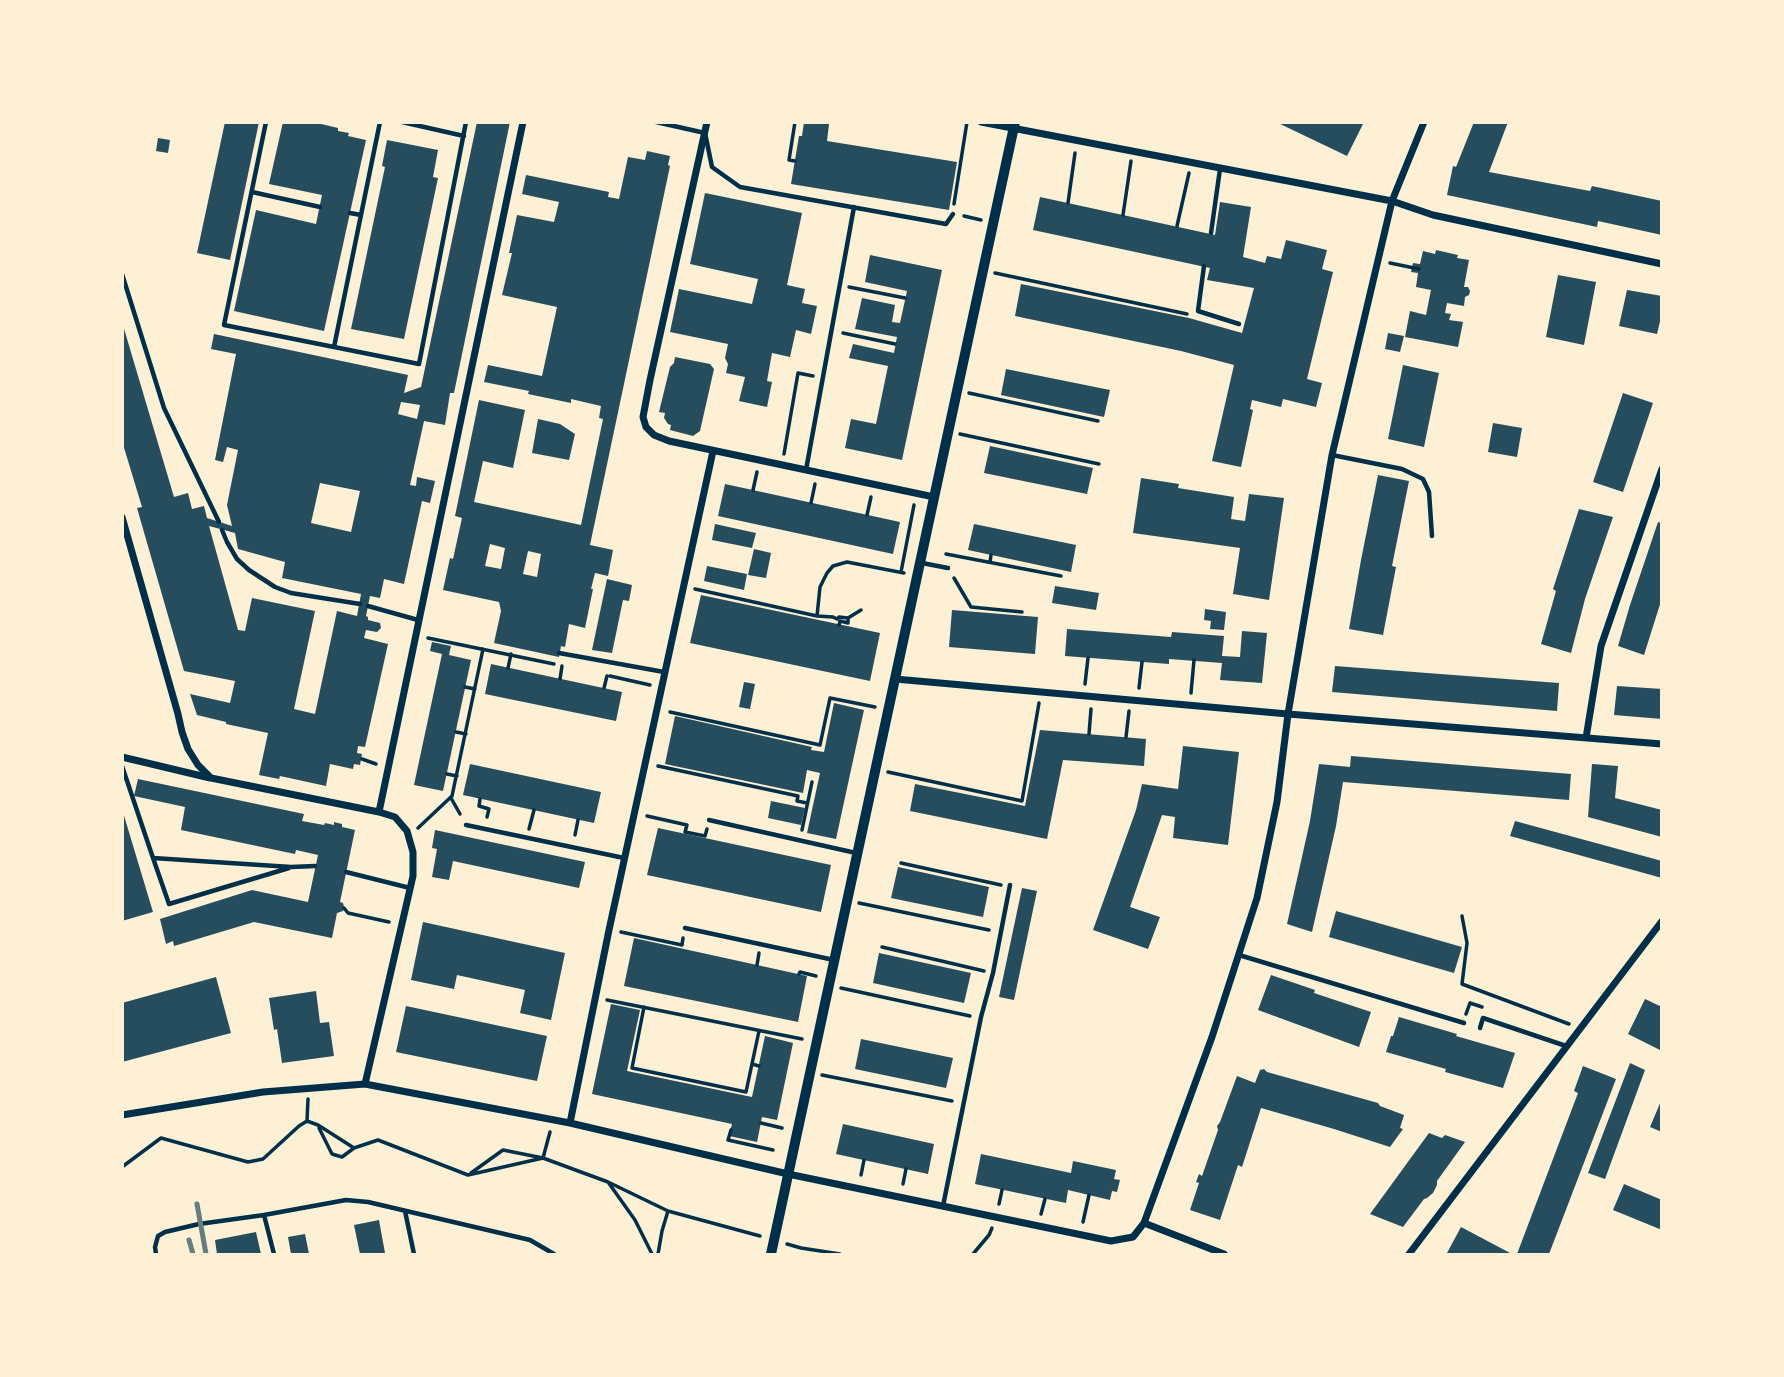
<!DOCTYPE html>
<html>
<head>
<meta charset="utf-8">
<style>
	body { margin:0 }
	#map { position:relative; width:1784px; height:1377px; overflow:hidden; background:#fdf0d5; font-family:Manrope,sans-serif }
	canvas { display:block }
	.frame { position:absolute; inset:0; border:124px solid #fdf0d5; pointer-events:none }
</style>
</head>
<body>
<div id="map">
<canvas width="1784" height="1377"></canvas>
<div class="frame"></div>
</div>
<script>
const ctx = document.querySelector('canvas').getContext('2d');
ctx.lineJoin = 'round';
function fillPath(path, color) {
  ctx.fillStyle = color;
  ctx.fill(path, 'evenodd');
}
function poly(rows) {
  const path = new Path2D();
  for (const r of rows) {
    path.moveTo(r[0], r[1]);
    for (let i = 2; i < r.length; i += 2) path.lineTo(r[i], r[i + 1]);
  }
  return path;
}
function stroke(path, color, width, dash) {
  ctx.strokeStyle = color;
  ctx.lineWidth = width;
  ctx.lineCap = dash ? 'butt' : 'round';
  ctx.setLineDash(dash || []);
  ctx.stroke(path);
}
const building = poly([
	[225,122,259,122,230,260,197,253],
	[283,122,313,122,338,128,338,131,349,133,348,136,366,140,324,331,234,311,256,210,316,224,322,195,269,184],
	[477,122,510,122,454,393,450,393,445,425,424,421,410,485,416,486,417,477,435,481,430,503,422,501,404,584,384,579,380,598,370,596,366,616,368,617,368,620,380,623,381,628,377,632,366,630,364,638,388,644,365,747,358,746,357,753,362,754,360,765,354,764,353,769,330,764,326,786,280,776,279,779,259,775,268,733,226,724,226,722,197,715,190,694,230,703,235,681,184,671,137,508,142,507,122,441,122,322,174,497,188,493,192,509,204,506,207,518,232,526,227,505,238,450,227,447,223,462,215,460,236,354,211,349,214,334,408,375,404,393,421,387],
	[401,402,420,405,417,419,398,414],
	[320,483,360,491,351,532,311,523],
	[209,526,235,533,238,549,285,562,282,578,361,594,357,616,337,611,315,714,294,709,315,611,252,598,245,631,238,630],
	[804,122,829,124,827,141,957,162,949,210,791,184,799,136,802,136],
	[1276,122,1364,122,1347,156],
	[1474,122,1508,122,1489,172,1590,191,1592,186,1662,201,1662,235,1598,221,1597,227,1447,195,1453,166,1456,167],
	[158,138,170,140,168,153,156,151],
	[387,140,438,150,433,177,438,178,404,339,351,329,385,167,382,166],
	[647,151,670,156,668,165,670,166,590,545,613,550,608,576,595,573,591,589,593,589,585,628,569,624,565,647,561,646,559,657,494,643,501,611,499,602,443,590,450,558,453,559,462,518,455,516,479,400,525,410,513,468,483,461,474,502,581,525,603,419,599,418,601,406,571,399,571,403,528,394,529,391,484,382,488,365,542,376,557,307,502,295,512,253,509,253,517,215,554,222,559,202,522,194,526,175,609,192,608,197,619,199,628,157,645,160],
	[490,544,505,548,501,569,485,566],
	[528,551,541,554,537,577,523,574],
	[705,193,802,213,787,285,805,289,802,303,817,306,811,334,796,330,790,357,772,353,767,381,772,382,767,407,739,401,745,377,726,373,728,364,725,358,728,344,670,332,679,289,752,304,758,279,690,264],
	[1040,197,1215,235,1220,202,1251,207,1243,257,1265,263,1267,256,1281,259,1286,240,1327,250,1322,269,1333,272,1307,379,1322,383,1316,407,1283,399,1281,407,1252,400,1250,409,1253,410,1241,467,1212,461,1234,365,1181,351,1015,316,1021,284,1189,318,1242,333,1254,288,1207,280,1210,268,1033,230],
	[1436,250,1458,255,1457,258,1469,260,1464,287,1468,287,1470,291,1469,295,1465,297,1464,306,1447,303,1445,313,1451,314,1449,320,1463,322,1458,347,1405,337,1410,311,1426,315,1431,290,1416,287,1418,273,1411,272,1413,263,1420,264,1423,251,1435,254],
	[870,255,942,270,902,460,845,448,851,419,876,424,888,366,849,358,853,344,894,353,897,337,855,329,862,298,895,305,892,322,900,323,907,291,865,282],
	[1558,275,1596,282,1584,345,1546,337],
	[1627,290,1662,296,1662,313,1657,334,1619,326],
	[1388,333,1404,336,1400,352,1385,349],
	[675,357,710,364,714,369,700,431,693,436,670,430,671,425,668,424,664,418,665,413,659,412,670,367,674,363],
	[1403,365,1439,373,1424,447,1388,439],
	[1006,369,1110,390,1104,417,1001,395],
	[1623,393,1653,403,1623,492,1593,482],
	[538,419,560,424,575,434,569,460,532,453],
	[1493,423,1522,428,1517,457,1488,452],
	[990,446,1093,468,1087,494,984,473],
	[1378,475,1409,481,1392,566,1396,567,1383,635,1349,629,1361,560],
	[1141,478,1179,484,1178,488,1234,497,1231,519,1245,521,1249,494,1284,498,1269,600,1233,594,1240,548,1133,533],
	[725,484,900,522,893,554,718,516],
	[1579,509,1613,517,1585,599,1571,653,1541,644,1556,591,1553,589],
	[1658,522,1662,523,1662,598,1644,655,1618,646,1630,605],
	[715,524,756,533,752,548,712,540],
	[974,524,1076,545,1071,572,968,550],
	[754,549,771,553,766,578,748,575],
	[707,566,747,574,744,590,704,581],
	[607,579,632,585,629,601,623,600,612,653,592,650],
	[1055,586,1099,593,1096,610,1052,603],
	[701,595,880,633,870,681,690,643],
	[1205,609,1226,612,1224,630,1210,629,1211,621,1204,620],
	[952,610,1038,617,1035,654,949,647],
	[1067,629,1171,637,1172,632,1224,636,1222,656,1240,657,1242,631,1267,633,1262,683,1220,680,1222,663,1169,659,1169,664,1065,656],
	[432,642,451,646,449,655,471,660,443,791,414,785,442,654,430,651],
	[491,664,622,692,616,721,485,694],
	[1335,666,1559,683,1557,711,1332,692],
	[744,682,755,684,750,709,739,707],
	[1617,686,1662,689,1662,719,1614,715],
	[834,703,864,710,836,839,807,833,820,773,807,770,803,793,665,764,675,716,812,747,811,750,824,752],
	[1040,730,1146,739,1144,766,1063,760,1047,839,910,811,915,784,1025,806],
	[1183,746,1239,752,1228,845,1173,838,1175,817,1162,815,1130,907,1160,917,1148,949,1093,930,1136,810,1142,784,1178,789],
	[1351,756,1571,774,1569,800,1343,782,1336,826,1312,932,1287,924,1310,821,1319,764,1350,767],
	[470,764,601,792,594,823,463,795],
	[1592,764,1618,766,1615,798,1662,810,1662,837,1588,817],
	[138,779,304,814,302,821,324,825,325,823,334,825,334,822,342,824,342,827,355,830,340,902,343,903,344,907,343,911,337,913,332,938,254,922,174,946,173,941,166,944,160,919,252,890,308,902,318,855,296,850,295,854,181,830,185,807,134,796],
	[771,801,805,808,801,825,768,818],
	[122,809,153,912,122,921],
	[1515,821,1662,861,1662,878,1510,836],
	[658,828,831,865,821,912,647,875],
	[435,830,585,862,579,888,453,861,449,880,432,877,437,849,432,848],
	[898,867,989,887,983,917,891,898],
	[1022,888,1037,891,1014,1000,999,997],
	[1336,911,1462,947,1454,973,1329,937],
	[423,922,565,953,551,1020,520,1013,525,990,457,975,454,989,411,980],
	[634,938,807,976,798,1022,624,986],
	[879,953,971,973,964,1003,873,983],
	[1271,975,1315,990,1314,993,1371,1012,1359,1047,1258,1010],
	[216,977,231,1033,122,1062,122,1003],
	[316,991,320,1023,329,1022,334,1056,282,1063,277,1029,274,1030,269,998],
	[1645,999,1662,1007,1662,1051,1628,1034],
	[611,1004,640,1010,627,1071,752,1097,765,1036,793,1043,777,1120,762,1117,757,1142,729,1136,732,1124,592,1094],
	[406,1006,547,1036,537,1081,396,1052],
	[1399,1017,1457,1034,1456,1036,1515,1053,1503,1088,1445,1072,1446,1069,1386,1052,1391,1036,1393,1036],
	[861,1039,953,1058,946,1088,855,1069],
	[1630,1063,1645,1070,1605,1179,1588,1173],
	[1583,1066,1616,1079,1549,1254,1517,1254,1578,1093,1574,1091],
	[1264,1069,1267,1072,1378,1103,1380,1106,1404,1115,1400,1128,1403,1129,1390,1147,1334,1129,1261,1108,1242,1167,1238,1165,1220,1220,1190,1210,1199,1183,1196,1182,1199,1174,1202,1176,1218,1130,1217,1126,1220,1122,1237,1076,1255,1083,1260,1070],
	[1661,1101,1662,1101,1662,1132,1650,1127],
	[843,1124,934,1144,928,1174,836,1154],
	[1429,1133,1442,1138,1445,1135,1465,1142,1437,1181,1437,1185,1433,1193,1427,1198,1424,1199,1403,1227,1370,1214],
	[981,1154,1071,1173,1073,1161,1116,1170,1114,1179,1120,1180,1117,1192,1112,1191,1110,1200,1068,1190,1066,1203,975,1184],
	[1624,1184,1662,1200,1662,1230,1613,1210],
	[379,1220,385,1253,360,1254,354,1225],
	[1461,1227,1512,1254,1451,1254,1447,1253],
	[256,1232,261,1254,217,1254,215,1240],
	[305,1234,309,1254,291,1254,288,1237]
]);
const path = poly([
	[795,161,789,160,795,122],
	[1068,203,1075,153],
	[954,204,967,122],
	[1123,215,1131,161],
	[964,216,981,220],
	[1177,226,1189,173],
	[1390,263,1419,269],
	[995,273,1187,314],
	[849,287,905,298],
	[843,333,895,344],
	[969,393,1098,421],
	[960,434,1099,464],
	[784,454,798,373,813,376],
	[753,490,757,472],
	[811,503,815,484],
	[867,515,871,497],
	[946,554,1061,576],
	[990,562,991,555],
	[901,572,914,505],
	[954,578,971,607,1022,612],
	[695,589,817,616,833,617,837,619,839,617,848,618,848,623],
	[817,616,820,587,827,573,833,566,847,562,904,573],
	[848,618,861,610],
	[839,625,840,621,848,623],
	[428,638,554,664],
	[508,668,511,654],
	[610,676,650,685],
	[560,679,562,666],
	[1085,684,1088,658],
	[465,687,475,689],
	[604,688,607,676],
	[1139,688,1142,662],
	[1191,693,1194,660],
	[670,712,820,745,830,698,875,707],
	[456,732,466,734],
	[1089,734,1091,709],
	[1126,737,1129,711],
	[362,759,376,764],
	[658,766,798,796,797,801,807,803],
	[888,772,1022,801,1039,703],
	[447,774,457,776],
	[451,798,460,814],
	[480,799,479,806,489,809,487,817],
	[647,816,687,825,685,832,705,836,707,829],
	[418,828,452,796,483,649],
	[529,829,534,810],
	[802,830,812,782],
	[575,835,578,820],
	[901,863,1001,885],
	[859,903,989,930],
	[344,908,348,913,389,922],
	[1462,916,1467,943,1462,984,1569,1024],
	[621,932,682,945,683,938],
	[882,947,984,971],
	[757,965,759,953],
	[799,974,800,972,816,976],
	[841,988,970,1016],
	[607,1000,802,1039],
	[644,1007,632,1068,746,1092,759,1031],
	[1466,1014,1470,1003,1482,1007],
	[752,1064,759,1066],
	[822,1075,952,1101],
	[307,1121,308,1099],
	[761,1123,782,1128],
	[319,1128,332,1154,342,1157,354,1148],
	[731,1130,728,1140,773,1150],
	[122,1167,161,1138,248,1162,263,1159,299,1126,307,1121,318,1125,354,1148,378,1140,468,1175,543,1158,608,1182,668,1211,662,1231,658,1254],
	[471,1173,503,1150,543,1158,550,1132],
	[861,1175,864,1160],
	[608,1182,635,1220,652,1254],
	[903,1184,906,1169],
	[999,1204,1002,1190],
	[668,1211,760,1236],
	[1041,1214,1045,1199],
	[1083,1222,1089,1195],
	[787,1244,801,1248,840,1254],
	[973,1254,989,1235,992,1228]
]);
const service = poly([
	[266,122,224,325,419,364,466,122],
	[402,122,464,136],
	[656,122,705,133,712,167,740,187,946,224,953,214],
	[252,192,320,207],
	[350,213,361,215],
	[1211,233,1220,169],
	[1204,266,1198,311,1239,324],
	[122,274,164,408,219,522],
	[334,347,380,122],
	[1332,455,1402,469,1423,479,1429,492,1432,536],
	[806,470,854,207],
	[222,530,227,542,237,559,249,570,275,587,291,593,360,604],
	[922,563,948,568],
	[368,606,418,620],
	[559,653,664,672],
	[122,766,153,858,291,867,315,866],
	[709,820,856,853],
	[466,825,624,858],
	[153,858,169,904,289,868],
	[346,872,410,888],
	[685,928,834,960],
	[1239,955,1464,1023],
	[1480,1028,1483,1018,1566,1046],
	[943,1206,981,1017,993,973,1010,885],
	[405,1211,414,1254],
	[264,1215,274,1254],
	[156,1254,155,1247,158,1236,165,1232,199,1224,264,1215,346,1200,368,1202,530,1240,554,1254]
]);
const minor = poly([
	[707,122,650,380,643,417,646,427,654,435,669,441,934,497],
	[981,122,1392,201,1433,215,1662,264],
	[122,517,178,714,182,732,188,749,198,765,211,778,379,812,395,817,407,831,413,852,413,876,365,1084],
	[895,679,1288,714,1662,744],
	[1586,738,1601,646,1662,469],
	[122,757,210,778],
	[379,812,523,122],
	[122,1115,263,1092,365,1084,570,1123,788,1174,1111,1241,1133,1237,1144,1223,1224,1254],
	[570,1123,609,930,713,451],
	[1144,1223,1212,1037,1257,898,1277,802,1288,714,1332,455,1392,201,1424,122],
	[1409,1254,1662,921]
]);
const tertiary = poly([
	[771,1254,1015,122]
]);
const rail = poly([
	[197,1204,206,1254],
	[189,1240,193,1254]
]);
fillPath(building, '#264d5e');
stroke(path, '#003049', 3.5);
stroke(service, '#003049', 4.5);
stroke(minor, '#003049', 7);
stroke(tertiary, '#003049', 10);
stroke(rail, '#657d81', 5);
</script>
</body>
</html>
